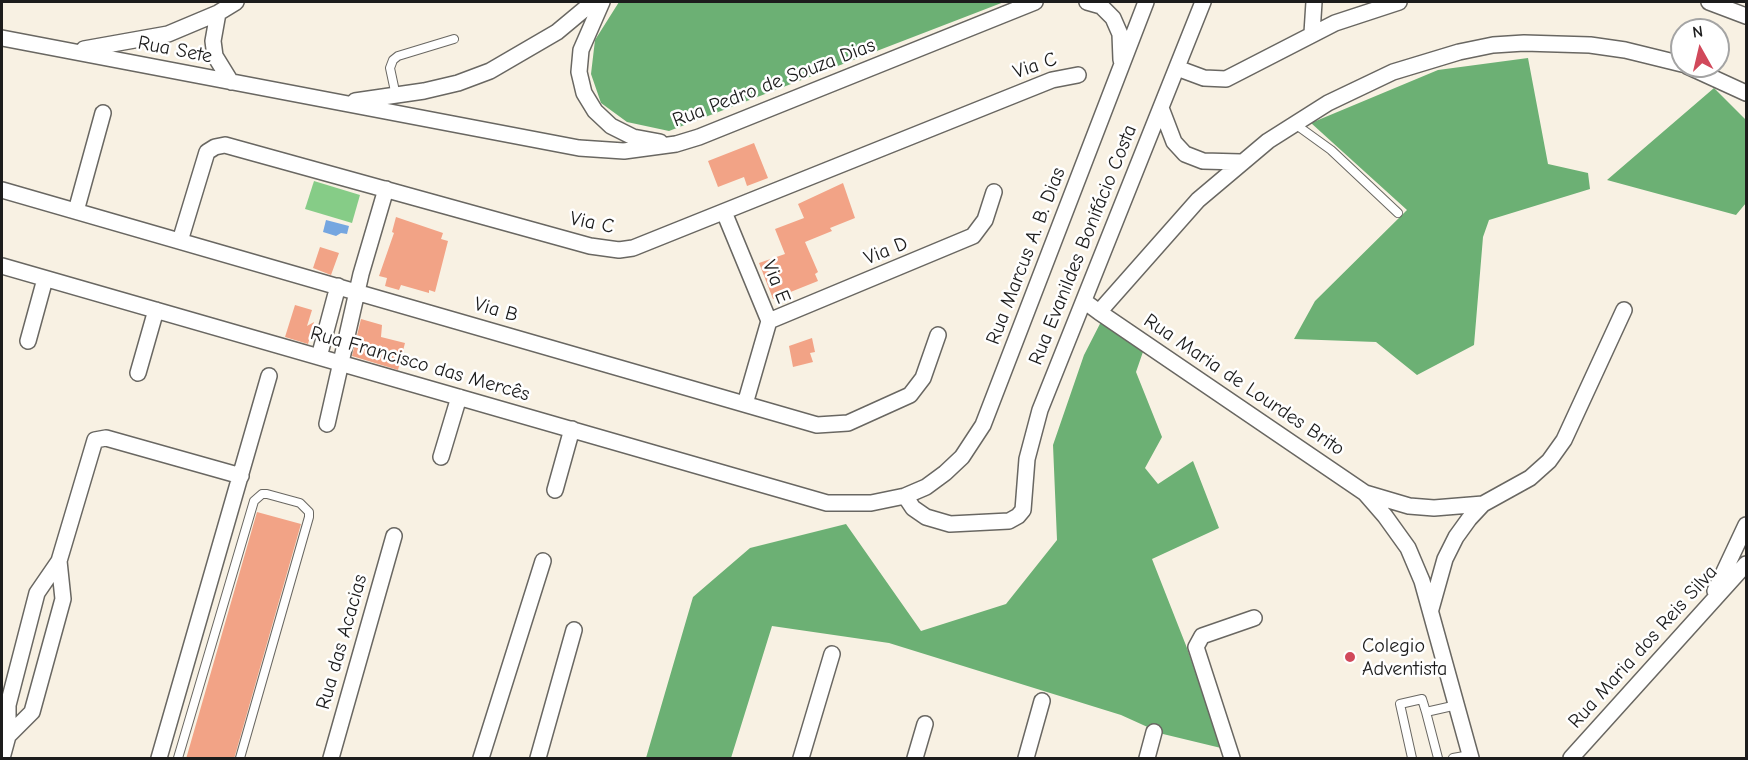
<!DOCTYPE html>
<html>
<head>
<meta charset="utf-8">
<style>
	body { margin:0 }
	#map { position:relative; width:1748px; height:760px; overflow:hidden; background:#f8f1e3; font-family:"Comic Neue",sans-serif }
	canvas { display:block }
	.frame { position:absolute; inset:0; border:3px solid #1c1c1c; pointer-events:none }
	.north { position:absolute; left:1670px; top:18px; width:60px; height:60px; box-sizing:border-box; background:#fff; border:2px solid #a4a4a4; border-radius:50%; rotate:352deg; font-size:16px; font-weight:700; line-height:24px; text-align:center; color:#1c1c1c }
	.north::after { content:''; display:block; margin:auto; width:21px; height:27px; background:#d1495b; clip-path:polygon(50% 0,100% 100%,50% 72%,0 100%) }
</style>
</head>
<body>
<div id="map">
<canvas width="1748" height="760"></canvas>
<div class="frame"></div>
<div class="north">N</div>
</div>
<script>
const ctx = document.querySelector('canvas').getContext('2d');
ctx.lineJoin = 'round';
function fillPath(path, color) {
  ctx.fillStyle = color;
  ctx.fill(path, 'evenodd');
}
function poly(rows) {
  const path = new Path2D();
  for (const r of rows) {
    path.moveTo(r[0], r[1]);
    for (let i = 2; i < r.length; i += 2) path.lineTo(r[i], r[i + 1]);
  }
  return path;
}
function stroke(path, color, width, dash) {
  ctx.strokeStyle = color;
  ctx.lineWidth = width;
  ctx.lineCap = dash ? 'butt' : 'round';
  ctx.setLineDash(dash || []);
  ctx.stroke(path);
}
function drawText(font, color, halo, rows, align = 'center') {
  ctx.font = font + ' "Comic Neue",sans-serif';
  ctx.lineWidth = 5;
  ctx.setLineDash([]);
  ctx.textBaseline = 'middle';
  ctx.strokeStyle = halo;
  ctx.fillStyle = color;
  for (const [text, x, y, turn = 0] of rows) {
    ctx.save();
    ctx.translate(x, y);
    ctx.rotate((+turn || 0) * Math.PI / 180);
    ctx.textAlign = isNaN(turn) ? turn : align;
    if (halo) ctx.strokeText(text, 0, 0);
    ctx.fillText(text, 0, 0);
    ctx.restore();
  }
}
const green = poly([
	[314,181,360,195,352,223,305,209]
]);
const forest = poly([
	[619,2,1004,2,669,131,627,122,601,103,591,74,595,40],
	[1528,58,1548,164,1588,173,1590,189,1489,220,1483,237,1474,345,1417,375,1376,342,1294,339,1315,301,1407,210,1311,123,1438,70],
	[1714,88,1746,120,1746,203,1736,215,1607,180],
	[1106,312,1145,346,1136,372,1162,437,1145,468,1158,484,1193,461,1219,528,1152,559,1187,648,1221,748,1163,734,1121,715,889,643,772,626,731,758,646,758,693,597,750,548,846,524,921,631,1006,604,1057,540,1053,445,1084,355]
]);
const water = poly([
	[326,220,349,226,347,234,341,233,336,236,323,232]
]);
const building = poly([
	[754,143,768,178,747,186,744,177,718,187,708,161],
	[843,183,855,218,830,228,832,231,805,242,818,272,815,274,818,281,773,299,759,263,785,254,775,229,804,218,798,204],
	[396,217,443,233,441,239,448,241,435,292,429,290,429,293,401,285,399,290,385,286,387,278,379,276,394,233,392,232],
	[320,247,339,253,331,275,313,268],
	[295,305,312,310,307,326,314,322,308,344,285,337],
	[361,319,382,325,381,337,405,343,398,370,352,356],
	[812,338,815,352,810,353,813,362,793,367,789,346],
	[257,512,301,524,234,759,186,759]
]);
const service = poly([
	[396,96,390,68,393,60,398,56,454,39],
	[1295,124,1331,150,1398,213],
	[1426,712,1438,758],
	[178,758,254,501,262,494,267,494,300,503,309,512,309,517,240,758],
	[1412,758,1400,704,1422,699,1426,712,1457,705],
	[1453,758,1470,755]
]);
const minor = poly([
	[602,2,581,50,579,72,584,93,595,111,611,126,633,137,660,142],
	[1087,2,1101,6,1113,18,1120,34,1121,60],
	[1709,2,1746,16],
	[218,13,213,41,215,56,231,82],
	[1312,33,1314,2],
	[2,38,579,148,624,151,676,144,699,137,1035,2],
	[84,49,168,34,218,13,236,2],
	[1687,66,1746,93],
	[1177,68,1204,78,1226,79,1335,23,1399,2],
	[355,101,424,91,458,83,490,71,557,32,593,2],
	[1161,108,1174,142,1185,154,1203,161,1241,162],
	[2,190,817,425,848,423,910,395,923,378,938,335],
	[76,211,103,113],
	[724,212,769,321,745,404],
	[180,241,207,152,215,147,225,145,590,246,619,250,633,248,1052,80,1078,75],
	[2,266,827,503,871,503,905,496,926,487,945,473,962,457,983,425,1146,2],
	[1084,301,1099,312,1198,200,1268,141,1328,103,1393,72,1459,52,1493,45,1524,43,1590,45,1625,50,1682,64],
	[1099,312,1365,493,1385,516,1408,548,1422,581,1471,758],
	[769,321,973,236,985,220,994,192],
	[28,341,45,279],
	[319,357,338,286],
	[138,373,156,310],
	[327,424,361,274,386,189],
	[441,457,459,397],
	[555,490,572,429],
	[1365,493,1409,506,1434,508,1483,504],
	[905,496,913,508,926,517,950,524,1009,521,1018,516,1023,510,1027,459,1040,410,1203,2],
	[1715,591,1746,525],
	[1431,609,1445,559,1456,537,1469,519,1483,504,1530,478,1549,461,1564,440,1624,310],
	[8,736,32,712,63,599,59,561],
	[2,758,8,736,8,705,37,593,59,561,95,440,106,438,241,476],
	[159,758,269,376],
	[331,758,394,536],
	[481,758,543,561],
	[538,758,574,630],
	[801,758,832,654],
	[915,758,925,724],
	[1026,758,1042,701],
	[1147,758,1154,732],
	[1232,758,1196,647,1202,636,1254,618],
	[1571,758,1746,564]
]);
const markers = [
	[1350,657,6,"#d1495b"]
];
const streetNames = [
	["Rua Sete",175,50,11],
	["Via C",1035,66,-19],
	["Rua Pedro de Souza Dias",774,83,-21],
	["Via C",592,223,12],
	["Rua Evanildes Bonifácio Costa",1083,245,-68],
	["Via D",886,251,-22],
	["Rua Marcus A. B. Dias",1026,256,-69],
	["Via E",776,282,68],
	["Via B",496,310,16],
	["Rua Francisco das Mercês",420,364,16],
	["Rua Maria de Lourdes Brito",1244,385,34],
	["Rua das Acacias",342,642,-74],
	["Rua Maria dos Reis Silva",1643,647,-48]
];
const poiNames = [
	["Colegio",1362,646],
	["Adventista",1362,669]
];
fillPath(green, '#86cc87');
fillPath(forest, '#6cb074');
fillPath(water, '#75a6e0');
fillPath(building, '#f2a386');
stroke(service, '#696762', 10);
stroke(minor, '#696762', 18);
stroke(service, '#fff', 8);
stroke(minor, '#fff', 15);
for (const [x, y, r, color] of markers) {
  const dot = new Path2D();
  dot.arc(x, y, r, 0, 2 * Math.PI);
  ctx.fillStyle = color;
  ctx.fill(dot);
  stroke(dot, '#fff', 2);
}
drawText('20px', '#1c1c1c', '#fff', streetNames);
drawText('20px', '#1c1c1c', '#fff', poiNames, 'left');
</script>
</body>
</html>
